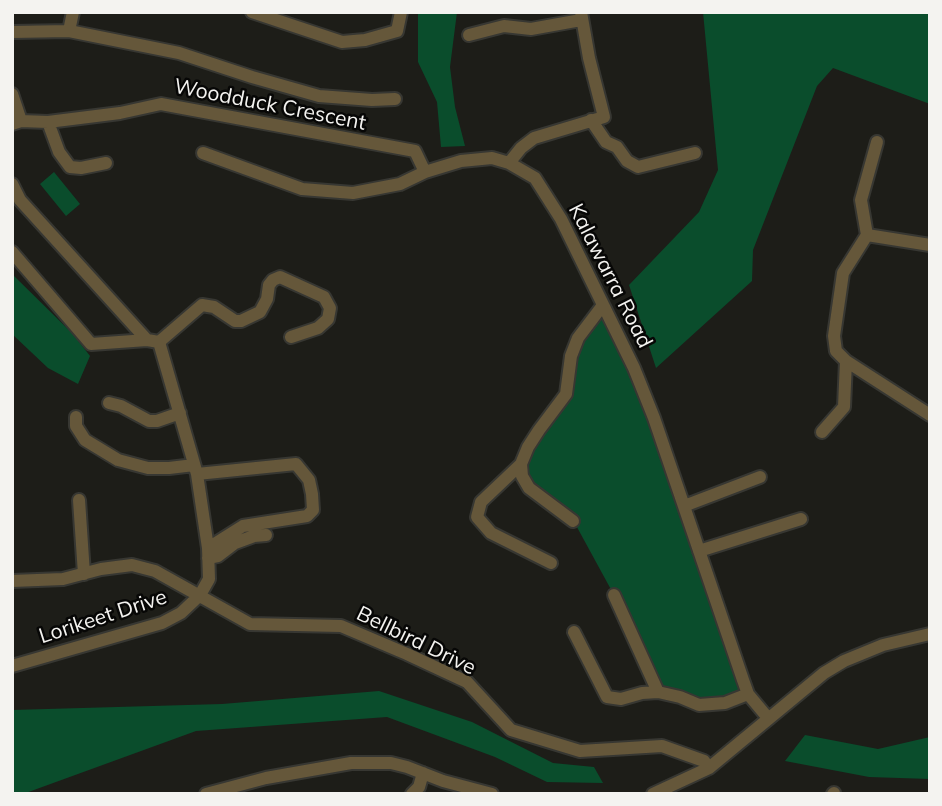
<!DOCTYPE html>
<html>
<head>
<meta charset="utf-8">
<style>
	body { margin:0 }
	#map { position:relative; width:942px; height:806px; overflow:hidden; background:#1d1d18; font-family:Mulish,sans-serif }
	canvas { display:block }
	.frame { position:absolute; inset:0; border:14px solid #f4f3f0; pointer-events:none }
</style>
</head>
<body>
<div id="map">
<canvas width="942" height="806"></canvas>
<div class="frame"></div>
</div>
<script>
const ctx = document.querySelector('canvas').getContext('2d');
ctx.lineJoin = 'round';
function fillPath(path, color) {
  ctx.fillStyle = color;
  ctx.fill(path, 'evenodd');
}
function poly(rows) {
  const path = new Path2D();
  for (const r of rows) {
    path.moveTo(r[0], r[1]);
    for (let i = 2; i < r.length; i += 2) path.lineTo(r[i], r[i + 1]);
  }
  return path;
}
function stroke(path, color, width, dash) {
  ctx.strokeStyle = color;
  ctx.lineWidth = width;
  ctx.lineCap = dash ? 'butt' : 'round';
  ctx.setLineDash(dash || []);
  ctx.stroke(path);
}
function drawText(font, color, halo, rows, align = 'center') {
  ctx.font = font + ' Mulish,sans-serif';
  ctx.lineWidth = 5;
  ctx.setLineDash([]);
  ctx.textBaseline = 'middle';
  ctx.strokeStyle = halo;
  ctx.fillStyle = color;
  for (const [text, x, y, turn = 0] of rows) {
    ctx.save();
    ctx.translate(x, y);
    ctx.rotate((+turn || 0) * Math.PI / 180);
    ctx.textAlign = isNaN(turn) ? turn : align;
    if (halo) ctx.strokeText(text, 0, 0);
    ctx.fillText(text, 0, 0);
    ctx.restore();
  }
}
const green = poly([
	[418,12,457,12,450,67,455,107,465,146,441,147,437,102,418,62],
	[703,12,930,12,930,104,833,68,817,86,753,250,752,281,656,368,629,285,699,212,718,170],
	[54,172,80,204,66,216,40,184],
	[12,274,73,334,90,356,78,384,48,368,12,334],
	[603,305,634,368,748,694,699,705,658,692,614,595,572,518,522,476,528,447,554,413,571,356],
	[379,691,472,722,553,763,594,767,603,783,547,782,495,757,387,717,196,731,23,794,12,794,12,710,222,704],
	[805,735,878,749,930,737,930,779,869,777,785,761]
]);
const street = poly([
	[252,12,342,42,365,40,397,31,401,12],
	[69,31,73,12],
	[12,32,69,31,179,53,252,77,319,96,372,100,395,99],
	[469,35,504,26,531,29,581,20],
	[12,94,21,121],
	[591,120,606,142,617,147,627,161,638,167,695,153],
	[48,122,59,152,70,167,81,168,106,163],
	[12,124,21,121,48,122,120,113,161,104,415,151,425,172],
	[203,153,302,189,353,193,400,184,425,172,461,161,492,158,509,163,535,178,561,219,634,368,654,418,743,680,748,694,768,718],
	[509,163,521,148,534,138,604,117,589,58,581,12],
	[12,184,20,200,147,340,159,342],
	[867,235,930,245],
	[12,252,91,344,147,340],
	[159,342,202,305,214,307,235,321,241,321,260,312,267,299,269,285,273,280,280,277,324,297,330,308,328,319,318,328,291,337],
	[846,361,930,415],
	[109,403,121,406,149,421,157,421,180,413],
	[76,417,76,426,85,440,118,460,148,468,169,468,194,465],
	[822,432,844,407,846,361,836,351,834,336,843,273,867,235,861,200,877,142],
	[521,464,481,502,477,517,491,533,551,563],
	[197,474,296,464,309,480,312,494,313,510,307,516,243,526,208,548],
	[79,500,84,574],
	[684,506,760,477],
	[573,521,529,488,522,476,521,464,528,447,539,430,566,394,571,356,578,338,603,305],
	[699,551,801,519],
	[208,558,218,556,235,543,254,536,266,535],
	[12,581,63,579,101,569,132,565,155,571,250,624,341,626,407,654,467,682,511,730,580,751,662,746,704,761,709,768],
	[614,595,658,692],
	[574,632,607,697,621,699,642,693,658,692,680,697,699,705,725,703,748,694],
	[12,666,162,623,181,613,200,595,209,579,208,548,197,474,159,342],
	[206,794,266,778,351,763,391,763,407,767,443,781,492,794],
	[412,794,419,787,423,773],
	[653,794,709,768,824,673,844,661,883,645,930,634],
	[833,794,834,793]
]);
const streetNames = [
	["Woodduck Crescent",270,105,11],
	["Kalawarra Road",610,276,63],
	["Lorikeet Drive",103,617,-18],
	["Bellbird Drive",416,641,26]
];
fillPath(green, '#0a4d2c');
stroke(street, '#373732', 16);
stroke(street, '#65573a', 12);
drawText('21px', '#f4f3f0', '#070706', streetNames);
</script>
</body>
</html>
